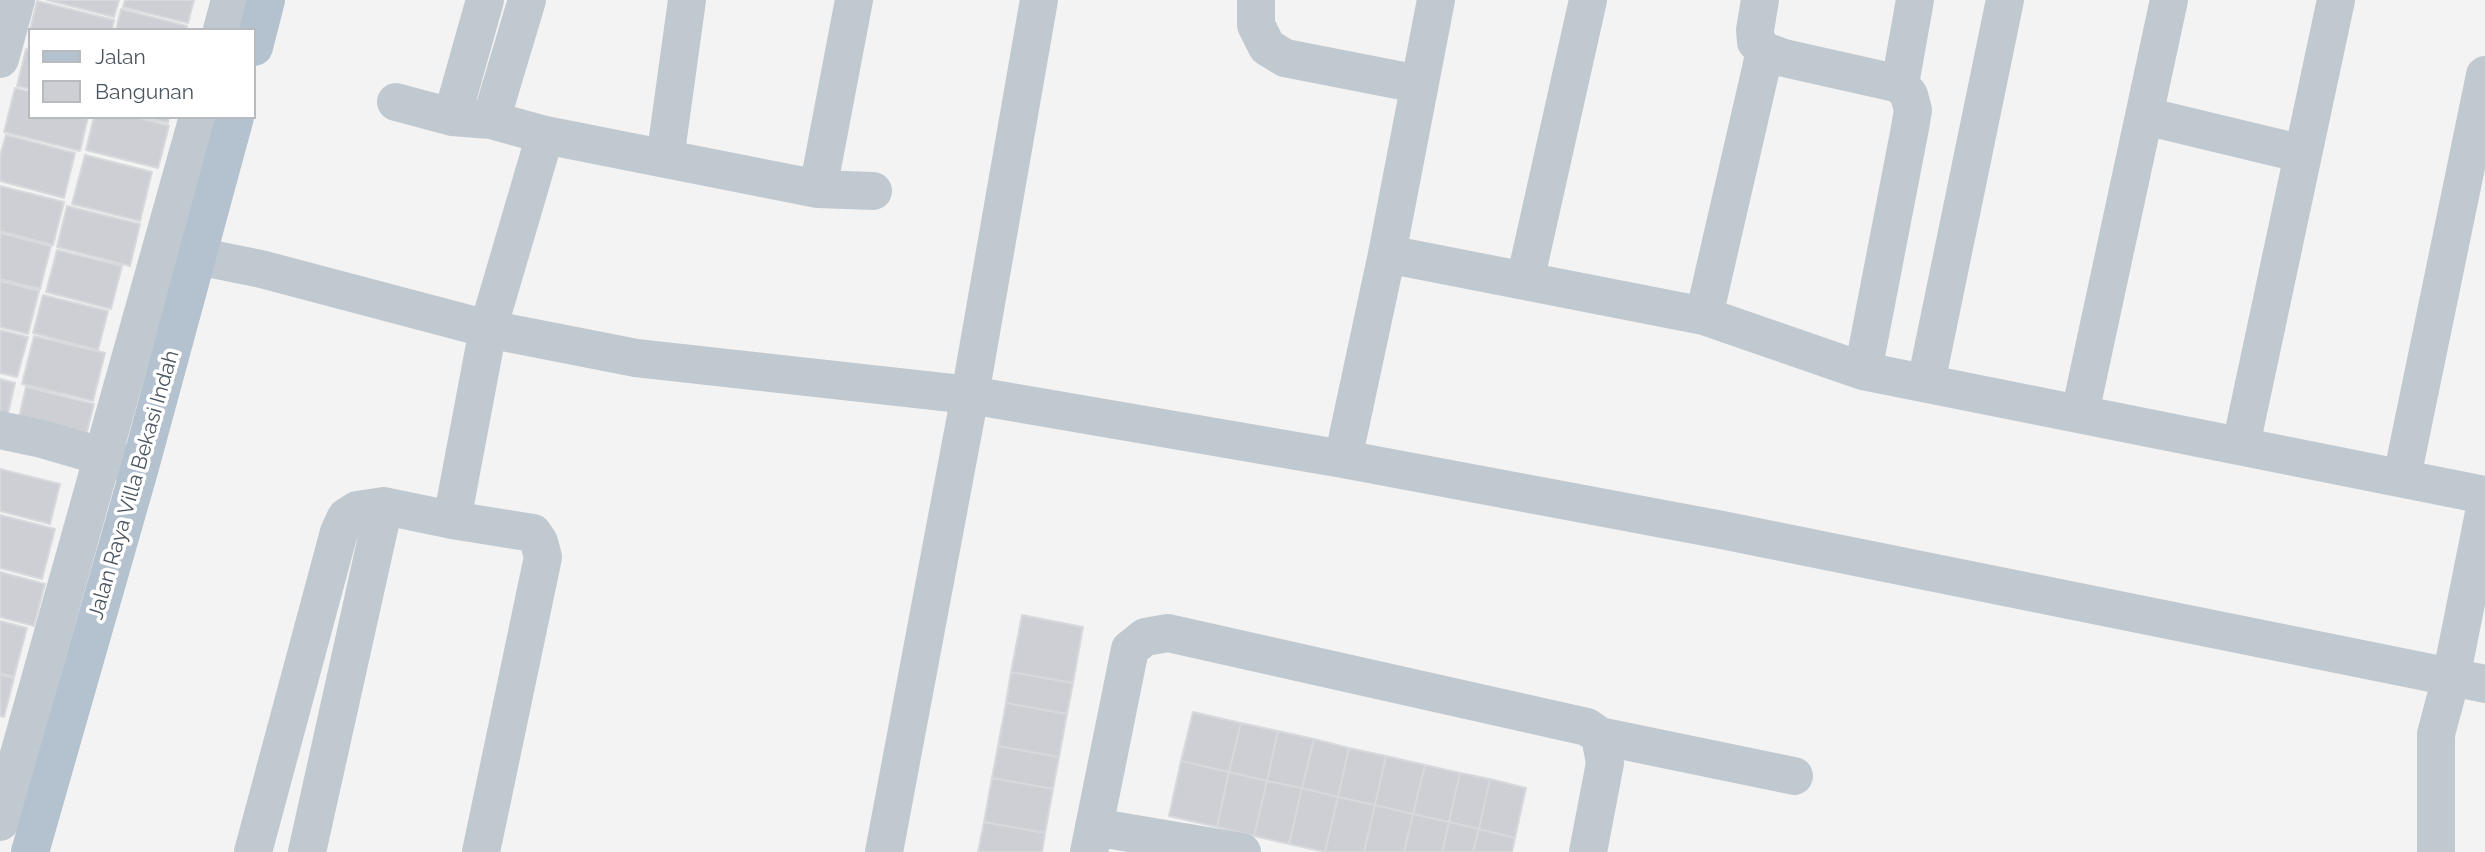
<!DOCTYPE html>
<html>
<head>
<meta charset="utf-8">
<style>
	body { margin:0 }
	#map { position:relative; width:2485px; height:852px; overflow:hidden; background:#f4f3f3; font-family:Raleway,sans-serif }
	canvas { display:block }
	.legend { position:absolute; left:28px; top:28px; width:228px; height:91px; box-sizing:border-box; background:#fff; border:2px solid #b7bbbf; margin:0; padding:9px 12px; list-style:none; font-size:21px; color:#4b555f }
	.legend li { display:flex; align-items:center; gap:14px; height:35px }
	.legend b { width:35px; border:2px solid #b7bbbf }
</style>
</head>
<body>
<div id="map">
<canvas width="2485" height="852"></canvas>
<ul class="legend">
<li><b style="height:9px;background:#b4c1cf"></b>Jalan</li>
<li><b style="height:19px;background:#cdcfd4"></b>Bangunan</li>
</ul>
</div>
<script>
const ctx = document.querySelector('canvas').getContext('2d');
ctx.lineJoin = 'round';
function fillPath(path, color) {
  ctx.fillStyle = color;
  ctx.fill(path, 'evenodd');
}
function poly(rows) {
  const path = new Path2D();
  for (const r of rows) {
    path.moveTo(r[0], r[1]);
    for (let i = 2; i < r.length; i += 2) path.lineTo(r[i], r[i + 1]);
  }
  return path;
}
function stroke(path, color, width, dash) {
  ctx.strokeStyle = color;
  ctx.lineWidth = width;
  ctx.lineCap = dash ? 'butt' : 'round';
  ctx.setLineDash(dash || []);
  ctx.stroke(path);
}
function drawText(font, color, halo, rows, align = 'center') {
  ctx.font = font + ' Raleway,sans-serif';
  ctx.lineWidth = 7;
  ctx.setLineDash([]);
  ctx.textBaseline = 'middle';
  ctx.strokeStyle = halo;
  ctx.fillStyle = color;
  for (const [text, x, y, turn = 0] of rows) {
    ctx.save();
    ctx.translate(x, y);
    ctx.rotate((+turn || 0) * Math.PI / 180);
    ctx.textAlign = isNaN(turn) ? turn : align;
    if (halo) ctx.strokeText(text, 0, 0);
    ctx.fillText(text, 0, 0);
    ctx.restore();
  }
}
const building = poly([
	[47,0,119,0,114,17,47,0],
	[125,0,194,0,188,23,123,7,125,0],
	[37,1,114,20,112,30,30,30,37,1],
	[121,9,187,26,186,30,116,30,121,9],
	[26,49,30,50,30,89,17,86,26,49],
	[15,88,30,92,30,117,88,117,80,151,4,132,15,88],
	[94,117,137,117,169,126,158,168,86,150,94,117],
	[143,117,169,117,168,123,143,117],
	[6,135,75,153,64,198,0,181,0,156,6,135],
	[85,155,152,172,140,221,72,204,85,155],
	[0,186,64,202,53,245,0,231,0,186],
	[67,206,140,224,130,266,57,247,67,206],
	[0,233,51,246,40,289,0,279,0,233],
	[57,250,122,266,111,309,46,292,57,250],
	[0,281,39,291,28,334,0,327,0,281],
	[43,295,108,311,98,350,33,333,43,295],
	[0,330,28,337,17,377,0,373,0,330],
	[34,336,105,353,93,401,22,384,34,336],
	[0,379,15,383,6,422,0,421,0,379],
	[26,387,94,404,84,443,17,426,26,387],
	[0,469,60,484,50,524,0,511,0,469],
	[0,515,55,529,42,579,0,568,0,515],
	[0,572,45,584,34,626,0,617,0,572],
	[1022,615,1083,627,1073,683,1011,672,1022,615],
	[0,621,27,628,14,677,0,673,0,621],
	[1011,672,1073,683,1067,714,1006,703,1011,672],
	[0,675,14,678,4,717,0,716,0,675],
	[1006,703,1067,714,1059,757,998,746,1006,703],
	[1193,712,1241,723,1229,772,1181,761,1193,712],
	[1241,723,1278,731,1267,781,1229,772,1241,723],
	[1278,731,1314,739,1302,788,1267,781,1278,731],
	[1314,739,1349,748,1338,797,1302,788,1314,739],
	[998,746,1059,757,1053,789,992,778,998,746],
	[1349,748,1386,756,1375,805,1338,797,1349,748],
	[1386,756,1425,765,1413,814,1375,805,1386,756],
	[1181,761,1229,772,1217,827,1169,816,1181,761],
	[1425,765,1460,773,1449,822,1413,814,1425,765],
	[1229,772,1267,781,1254,836,1217,827,1229,772],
	[1460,773,1490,779,1479,829,1449,822,1460,773],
	[992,778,1053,789,1045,833,984,822,992,778],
	[1490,779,1526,788,1515,838,1479,829,1490,779],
	[1267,781,1302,788,1289,844,1254,836,1267,781],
	[1302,788,1338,797,1325,852,1289,844,1302,788],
	[1338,797,1375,805,1364,852,1325,852,1338,797],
	[1375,805,1413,814,1404,852,1364,852,1375,805],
	[1413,814,1449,822,1442,852,1404,852,1413,814],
	[984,822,1045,833,1042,852,978,852,984,822],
	[1449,822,1479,829,1473,852,1442,852,1449,822],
	[1479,829,1515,838,1512,852,1473,852,1479,829]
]);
const minor = poly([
	[1256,0,1256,25,1267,47,1285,58,1418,84],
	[1760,0,1755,30,1756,42,1765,51,1784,58,1900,84,1909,95,1913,110,1910,128,1863,371],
	[222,30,230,0],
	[0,59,16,0],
	[1900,84,1915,0],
	[396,102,452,117,491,120,545,135,818,189,873,191],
	[2145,116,2303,154],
	[452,117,485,0],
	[491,120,527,0],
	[665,159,687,0],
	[818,189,854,0],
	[1387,254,1704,316,1863,371,2485,495],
	[197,256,261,269,488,329,636,358,970,395,1343,459,1722,530,2485,684],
	[1525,281,1588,0],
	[1704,316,1765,51],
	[1926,383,2005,0],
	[2080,413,2169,0],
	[0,430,42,439,128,464],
	[2241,445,2336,0],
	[1343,459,1387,254,1436,0],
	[2402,477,2485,75],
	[1600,736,1794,776],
	[0,822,198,117],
	[1094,827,1242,852],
	[253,852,339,532,346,517,357,510,384,506,452,520],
	[307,852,384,506],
	[481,852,543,557,539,542,533,533,452,520,488,329,545,135],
	[884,852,970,395,1039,0],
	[1089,852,1130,649,1145,637,1168,633,1587,727,1600,736,1605,763,1588,852],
	[2436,852,2436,734,2451,678,2485,508]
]);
const major = poly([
	[254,47,266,0],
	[30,852,140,467,235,117]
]);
const streetNames = [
	["Jalan Raya Villa Bekasi Indah",134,485,-74]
];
fillPath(building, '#cdcfd4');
stroke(building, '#d7d9dd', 2);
stroke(minor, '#c1c9d0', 38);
stroke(major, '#b4c1cf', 38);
drawText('21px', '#4b555f', '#fff', streetNames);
</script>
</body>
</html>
